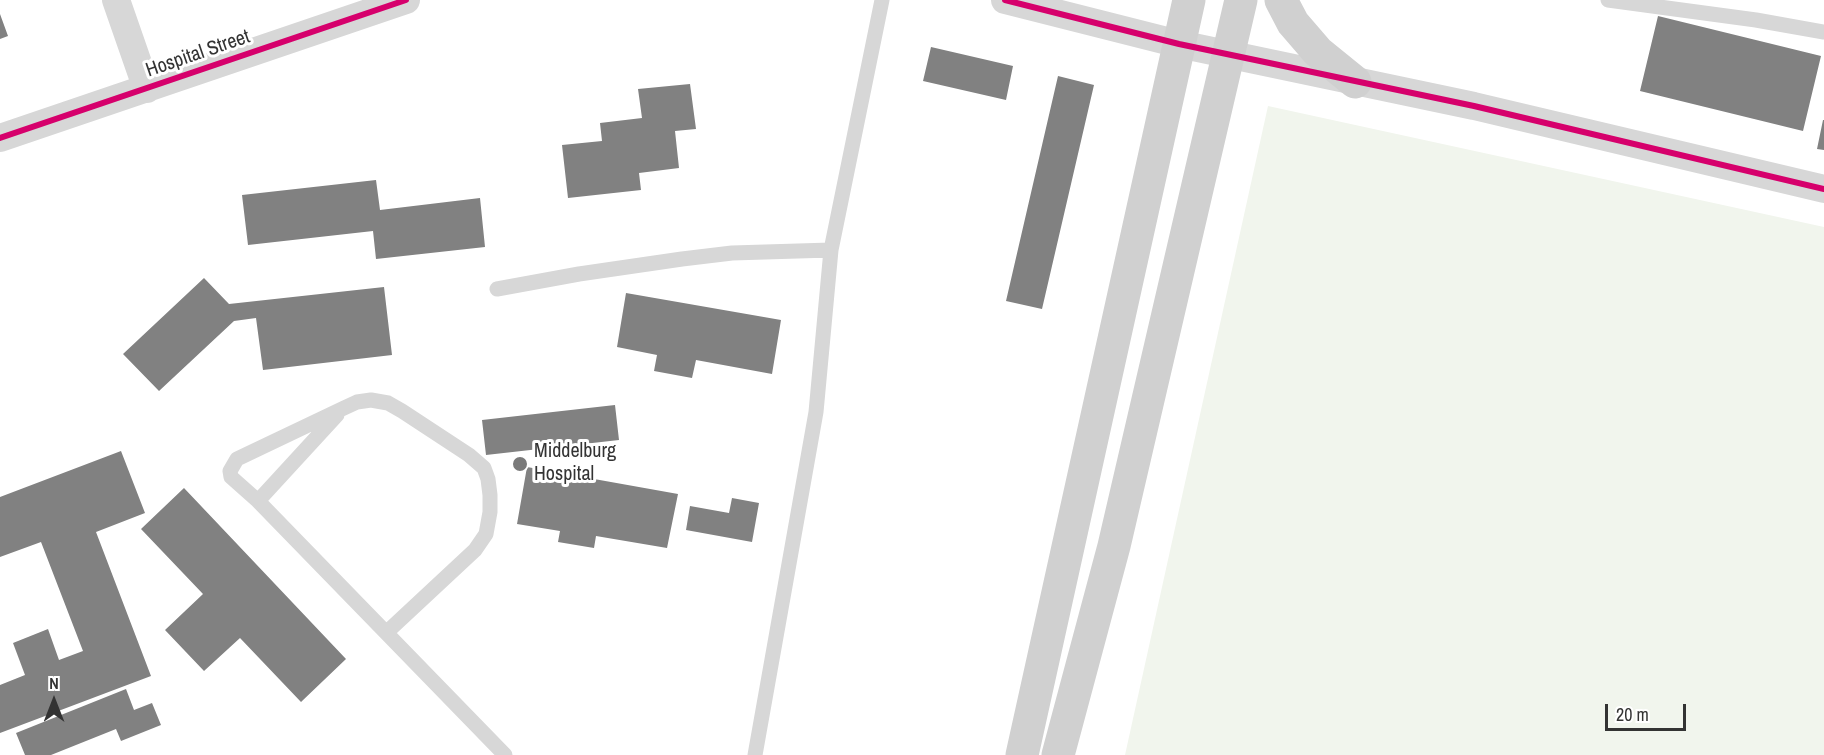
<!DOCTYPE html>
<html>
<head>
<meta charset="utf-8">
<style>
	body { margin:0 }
	#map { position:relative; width:1824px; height:755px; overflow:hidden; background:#fff; font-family:"Archivo Narrow",sans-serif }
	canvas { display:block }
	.north { position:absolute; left:24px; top:671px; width:60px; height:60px; -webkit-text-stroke:4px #fff; paint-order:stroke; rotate:0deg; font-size:16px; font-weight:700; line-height:24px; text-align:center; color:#333 }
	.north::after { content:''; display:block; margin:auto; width:21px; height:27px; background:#333; clip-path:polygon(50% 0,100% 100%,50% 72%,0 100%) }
	.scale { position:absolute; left:1605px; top:704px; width:81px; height:27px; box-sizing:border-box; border:3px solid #333; border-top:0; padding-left:8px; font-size:18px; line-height:21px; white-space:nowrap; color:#333; -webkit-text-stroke:4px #fff; paint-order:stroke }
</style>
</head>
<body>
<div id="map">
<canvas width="1824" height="755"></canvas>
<div class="north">N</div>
<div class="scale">20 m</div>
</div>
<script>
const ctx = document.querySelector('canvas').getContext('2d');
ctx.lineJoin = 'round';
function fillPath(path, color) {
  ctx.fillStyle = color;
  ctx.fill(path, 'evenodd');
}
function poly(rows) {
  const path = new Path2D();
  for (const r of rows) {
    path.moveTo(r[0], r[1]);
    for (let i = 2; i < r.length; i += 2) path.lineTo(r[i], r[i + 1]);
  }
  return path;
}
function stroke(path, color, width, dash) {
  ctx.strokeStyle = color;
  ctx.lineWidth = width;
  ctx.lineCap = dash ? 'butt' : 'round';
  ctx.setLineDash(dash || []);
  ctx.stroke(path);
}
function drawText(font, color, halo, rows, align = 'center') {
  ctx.font = font + ' "Archivo Narrow",sans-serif';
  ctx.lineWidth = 6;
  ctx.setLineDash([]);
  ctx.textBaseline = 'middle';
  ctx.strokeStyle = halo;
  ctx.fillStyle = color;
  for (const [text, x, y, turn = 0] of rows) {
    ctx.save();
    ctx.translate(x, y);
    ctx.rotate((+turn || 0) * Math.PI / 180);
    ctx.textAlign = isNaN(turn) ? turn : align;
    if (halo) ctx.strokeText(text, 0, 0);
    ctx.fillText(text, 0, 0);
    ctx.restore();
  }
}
const green = poly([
	[1268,106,1824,227,1824,755,1125,755]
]);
const building = poly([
	[0,14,8,36,0,39],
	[1658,16,1821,56,1803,131,1640,91],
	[931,47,1013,66,1006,100,923,81],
	[1058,76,1094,85,1042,309,1006,301],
	[690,84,696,129,675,131,679,168,639,173,641,190,568,198,562,145,602,141,600,123,642,118,638,89],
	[1823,120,1824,120,1824,150,1817,149],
	[376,180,380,210,480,198,485,247,376,259,373,231,248,245,242,195],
	[204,278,229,304,384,287,392,355,263,370,256,318,234,321,159,391,123,354],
	[626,293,781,320,772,374,696,360,692,378,654,371,657,355,617,347],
	[615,405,619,440,486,455,482,420],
	[121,451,145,513,96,532,151,676,0,733,0,685,25,675,13,643,48,629,59,660,83,651,41,542,0,557,0,497],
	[527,467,678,494,667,548,596,536,594,548,558,542,560,531,517,524],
	[184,488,346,659,301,702,240,638,204,671,165,630,203,594,141,529],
	[732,498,759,503,752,542,686,530,690,506,729,513],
	[126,689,134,710,152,703,161,725,121,741,116,729,51,755,25,755,16,733]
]);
const service = poly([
	[1608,0,1756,20,1824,32],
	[497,289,579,274,682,259,732,253,831,250],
	[258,501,337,415],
	[387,632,475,550,486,534,490,512,490,495,488,479,484,468,469,455,402,411,388,403,371,400,357,402,344,408,237,459,230,471,231,477,258,501,505,755],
	[755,755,816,412,831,250,882,0]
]);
const minor = poly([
	[116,0,147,89],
	[1005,0,1179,44,1474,106,1824,189],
	[0,138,406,0]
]);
const secondary = poly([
	[1281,0,1293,23,1318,52,1355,82],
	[1022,755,1189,0],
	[1058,755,1114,546,1241,0]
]);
const cycleway = poly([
	[1005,0,1179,44,1474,106,1824,189],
	[0,138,406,0]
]);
const markers = [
	[520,464,8,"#7a7a7a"]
];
const streetNames = [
	["Hospital Street",198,54,-19]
];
const poiNames = [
	["Middelburg",534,452],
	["Hospital",534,475]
];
fillPath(green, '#f1f5ed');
fillPath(building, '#818181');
stroke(service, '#d7d7d7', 15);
stroke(minor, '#d7d7d7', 28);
stroke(secondary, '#d0d0d0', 33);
stroke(cycleway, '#d6006c', 6);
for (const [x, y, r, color] of markers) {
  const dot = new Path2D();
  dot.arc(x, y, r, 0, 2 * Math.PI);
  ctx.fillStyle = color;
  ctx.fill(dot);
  stroke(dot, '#fff', 2);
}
drawText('20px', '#333', '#fff', streetNames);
drawText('20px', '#333', '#fff', poiNames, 'left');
</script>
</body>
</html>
